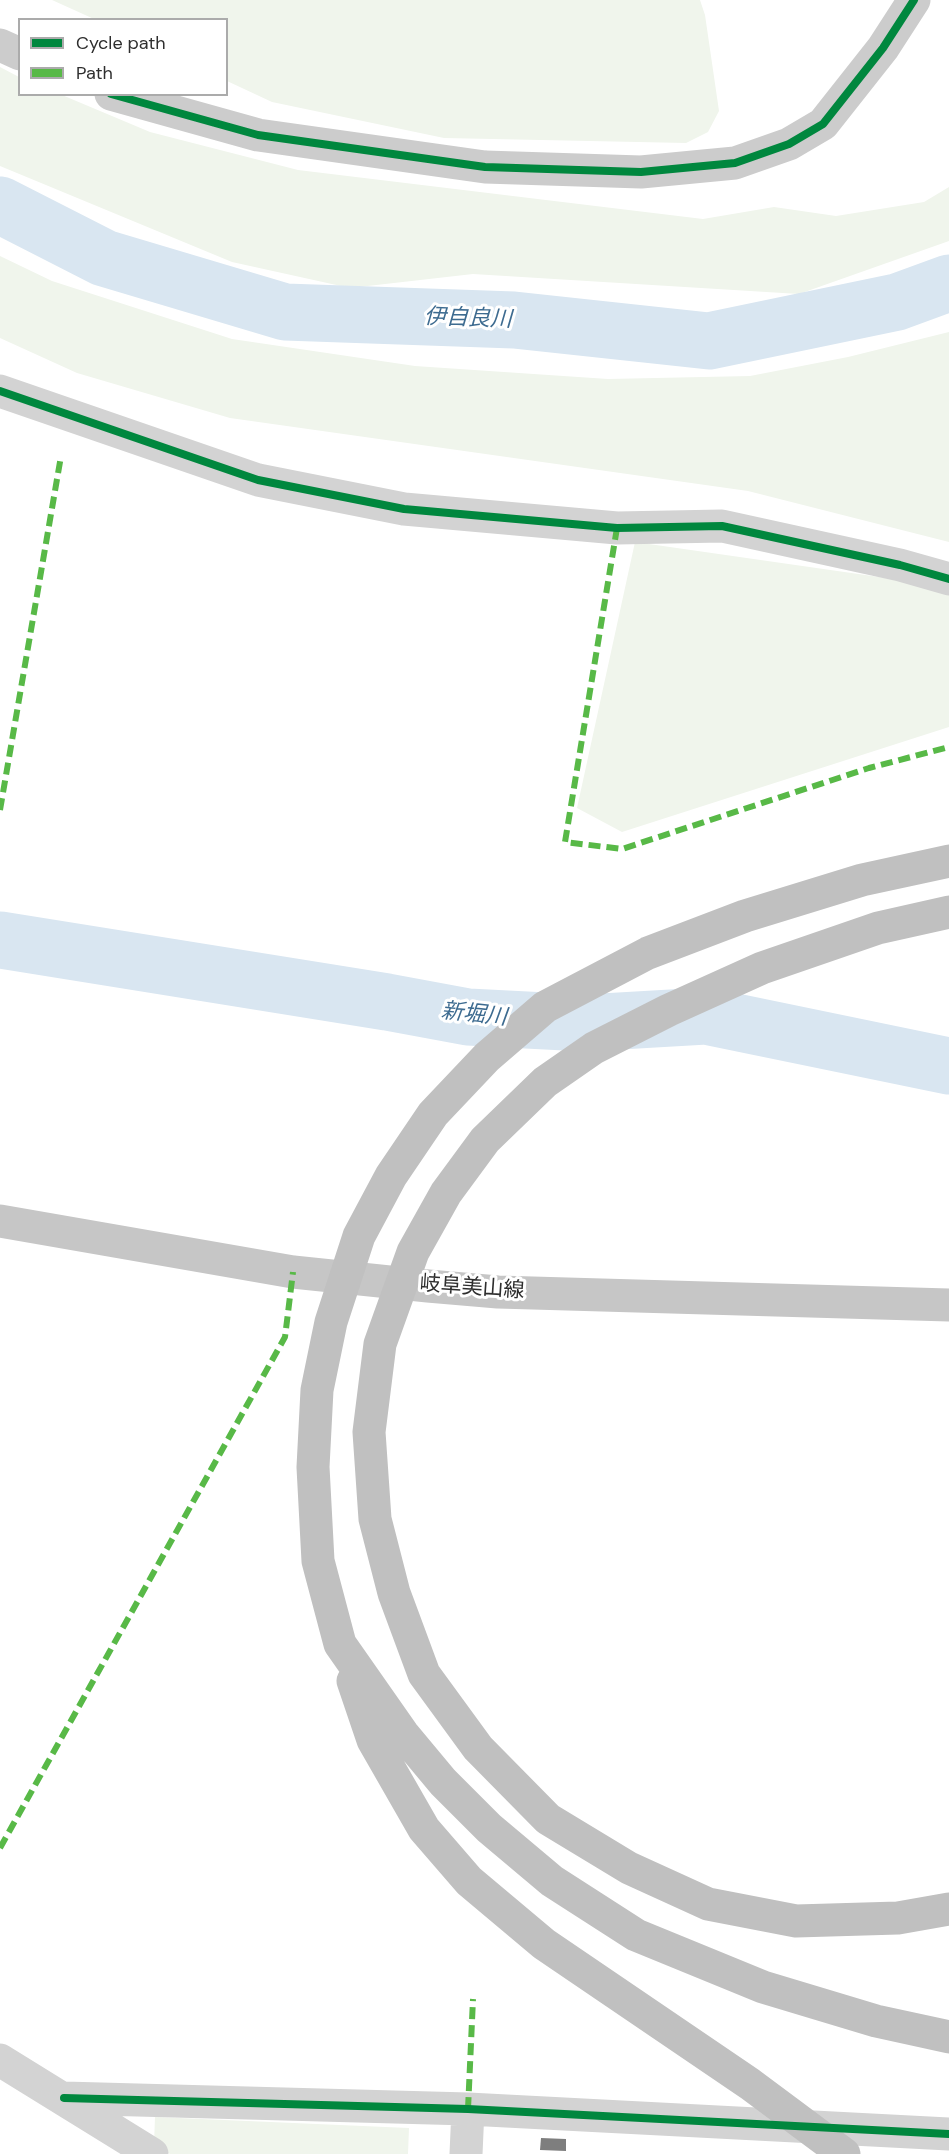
<!DOCTYPE html>
<html>
<head>
<meta charset="utf-8">
<style>
	body { margin:0 }
	#map { position:relative; width:949px; height:2154px; overflow:hidden; background:#fff; font-family:"DM Sans",sans-serif }
	canvas { display:block }
	.legend { position:absolute; left:18px; top:18px; width:210px; height:78px; box-sizing:border-box; background:#fff; border:2px solid #ababab; margin:0; padding:8px 10px; list-style:none; font-size:18px; color:#2e2e2e }
	.legend li { display:flex; align-items:center; gap:12px; height:30px }
	.legend b { width:30px; border:2px solid #ababab }
</style>
</head>
<body>
<div id="map">
<canvas width="949" height="2154"></canvas>
<ul class="legend">
<li><b style="height:8px;background:#00873e"></b>Cycle path</li>
<li><b style="height:8px;background:#58b947"></b>Path</li>
</ul>
</div>
<script>
const ctx = document.querySelector('canvas').getContext('2d');
ctx.lineJoin = 'round';
function fillPath(path, color) {
  ctx.fillStyle = color;
  ctx.fill(path, 'evenodd');
}
function poly(rows) {
  const path = new Path2D();
  for (const r of rows) {
    path.moveTo(r[0], r[1]);
    for (let i = 2; i < r.length; i += 2) path.lineTo(r[i], r[i + 1]);
  }
  return path;
}
function stroke(path, color, width, dash) {
  ctx.strokeStyle = color;
  ctx.lineWidth = width;
  ctx.lineCap = dash ? 'butt' : 'round';
  ctx.setLineDash(dash || []);
  ctx.stroke(path);
}
function drawText(font, color, halo, rows, align = 'center') {
  ctx.font = font + ' "DM Sans","Noto Sans JP",sans-serif';
  ctx.lineWidth = 6;
  ctx.setLineDash([]);
  ctx.textBaseline = 'middle';
  ctx.strokeStyle = halo;
  ctx.fillStyle = color;
  for (const [text, x, y, turn = 0] of rows) {
    ctx.save();
    ctx.translate(x, y);
    ctx.rotate((+turn || 0) * Math.PI / 180);
    ctx.textAlign = isNaN(turn) ? turn : align;
    if (halo) ctx.strokeText(text, 0, 0);
    ctx.fillText(text, 0, 0);
    ctx.restore();
  }
}
const green = poly([
	[52,0,700,0,705,15,719,111,708,132,686,143,444,138,272,102,227,81,226,20,94,19],
	[0,67,19,77,20,94,62,95,150,132,298,170,703,219,774,207,836,216,924,202,949,187,949,241,799,294,473,274,350,288,232,262,0,166],
	[0,256,52,281,232,339,415,366,608,379,750,376,848,357,949,332,949,542,748,491,230,418,77,373,0,338],
	[635,542,949,587,949,727,622,832,577,808],
	[155,2117,409,2128,408,2154,170,2154,154,2144]
]);
const river = poly([
	[0,205,104,258,285,312,514,320,709,341,897,302,949,283],
	[0,940,387,1002,468,1017,585,1023,706,1016,949,1066]
]);
const building = poly([
	[541,2138,566,2139,566,2151,540,2150]
]);
const street = poly([
	[0,391,258,480,404,509,617,528,722,526,900,565,949,579],
	[0,2060,152,2154],
	[64,2098,468,2109,949,2134],
	[466,2154,468,2109]
]);
const secondary = poly([
	[0,45,20,54],
	[111,94,258,135,485,167,641,172,735,163,789,144,823,124,883,48,914,0]
]);
const primary = poly([
	[0,1221,293,1272,428,1286,498,1292,949,1305]
]);
const highway = poly([
	[949,861,862,880,745,916,648,953,545,1007,487,1057,433,1114,391,1176,359,1236,331,1322,317,1390,313,1467,318,1561,340,1644,403,1734,443,1782,489,1828,552,1881,636,1935,763,1987,876,2021,949,2037],
	[949,912,878,928,762,968,669,1010,594,1048,545,1082,485,1140,446,1193,413,1252,380,1344,369,1432,375,1519,394,1593,424,1674,478,1748,548,1819,629,1868,708,1904,796,1921,898,1918,949,1909],
	[353,1681,373,1740,424,1829,469,1881,544,1944,750,2084,844,2154]
]);
const quiet = poly([
	[617,528,565,842,622,849,869,768,949,747],
	[0,810,61,456],
	[0,1848,285,1337,293,1272],
	[468,2109,473,1999]
]);
const cycleway = poly([
	[111,94,258,135,485,167,641,172,735,163,789,144,823,124,883,48,914,0],
	[0,391,258,480,404,509,617,528,722,526,900,565,949,579],
	[64,2098,468,2109,949,2134]
]);
const streetNames = [
	["岐阜美山線",472,1288,4]
];
const waterNames = [
	["伊自良川",468,319,2],
	["新堀川",474,1015,6]
];
fillPath(green, '#f0f5ec');
stroke(river, '#d9e6f1', 57);
fillPath(building, '#7e7e7e');
stroke(street, '#d3d3d3', 33);
stroke(secondary, '#ccc', 33);
stroke(primary, '#c6c6c6', 33);
stroke(highway, '#c0c0c0', 33);
stroke(quiet, '#58b947', 6, [12, 6]);
stroke(cycleway, '#00873e', 8);
drawText('21px', '#2e2e2e', '#fff', streetNames);
drawText('italic 22px', '#3d6b90', '#fff', waterNames);
</script>
</body>
</html>
